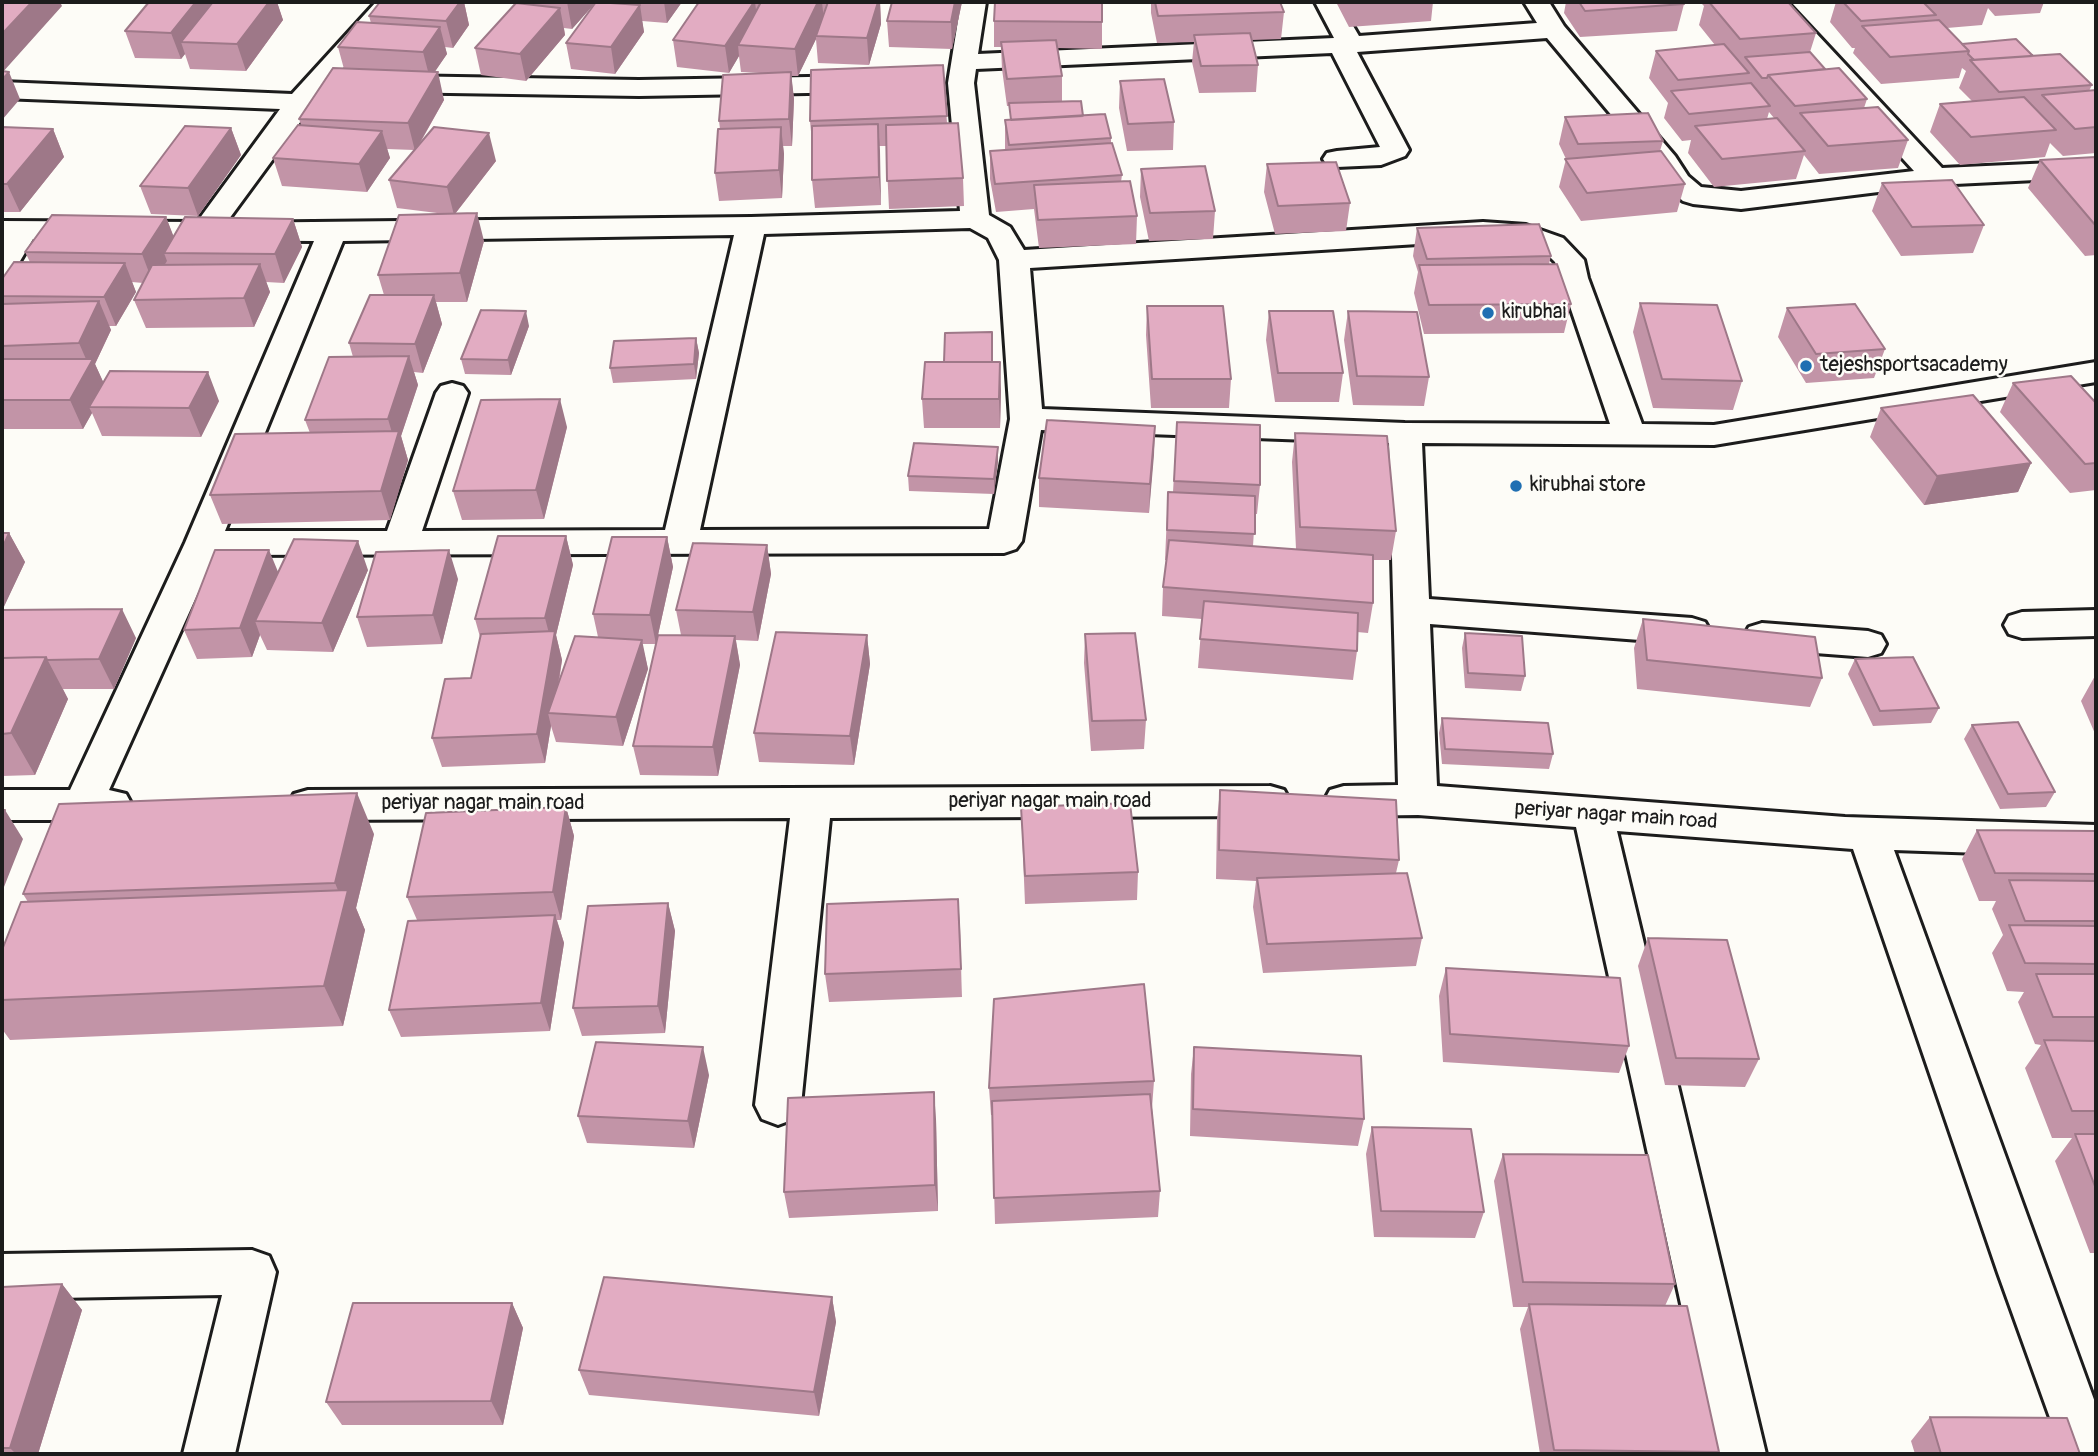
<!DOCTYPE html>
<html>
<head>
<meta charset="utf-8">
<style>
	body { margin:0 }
	#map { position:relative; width:2098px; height:1456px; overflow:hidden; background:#fdfcf7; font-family:Pangolin,sans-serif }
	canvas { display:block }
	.frame { position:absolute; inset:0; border:4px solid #1c1c1c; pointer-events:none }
</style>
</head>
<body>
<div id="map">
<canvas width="2098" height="1456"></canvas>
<div class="frame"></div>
</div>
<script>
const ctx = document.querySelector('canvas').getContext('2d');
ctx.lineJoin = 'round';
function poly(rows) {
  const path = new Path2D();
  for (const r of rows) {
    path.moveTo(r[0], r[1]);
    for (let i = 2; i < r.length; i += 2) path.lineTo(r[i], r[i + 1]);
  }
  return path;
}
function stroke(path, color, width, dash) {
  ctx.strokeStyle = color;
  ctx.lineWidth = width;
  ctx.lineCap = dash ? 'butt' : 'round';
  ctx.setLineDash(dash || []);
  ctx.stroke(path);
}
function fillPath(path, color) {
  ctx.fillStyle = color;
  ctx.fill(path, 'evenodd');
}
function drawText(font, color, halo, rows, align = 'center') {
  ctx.font = font + ' Pangolin,sans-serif';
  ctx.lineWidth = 5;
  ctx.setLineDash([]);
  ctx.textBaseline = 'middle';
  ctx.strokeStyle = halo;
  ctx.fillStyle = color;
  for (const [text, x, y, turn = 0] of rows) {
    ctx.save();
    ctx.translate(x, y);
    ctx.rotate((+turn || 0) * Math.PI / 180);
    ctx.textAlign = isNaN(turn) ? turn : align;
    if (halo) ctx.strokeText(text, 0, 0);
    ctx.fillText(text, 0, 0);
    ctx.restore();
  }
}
const minor = poly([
	[376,2,402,2,337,75,639,80,864,76,873,78,877,84,873,90,864,92,639,96,323,91,226,223,751,217,960,211,948,83,961,2,986,2,978,54,1334,38,1315,2,1339,2,1359,36,1537,23,1524,2,1549,2,1564,26,1675,156,1688,176,1701,187,1741,191,1914,171,1760,2,1787,2,1942,168,2096,161,2096,177,1935,185,1741,209,1693,204,1683,201,1668,188,1654,166,1547,38,1357,52,1409,150,1405,156,1381,165,1337,167,1327,165,1323,159,1327,153,1337,151,1380,147,1332,53,976,69,974,83,989,215,1010,227,1024,250,1483,222,1526,225,1563,238,1584,260,1588,278,1642,424,1714,425,2096,362,2096,382,1714,445,1422,443,1429,599,1692,618,1705,622,1710,631,1705,640,1692,644,1430,624,1437,786,1845,817,2096,825,2096,857,1894,850,2096,1405,2096,1454,2063,1454,1998,1273,1853,849,1617,831,1766,1454,1714,1454,1576,827,1418,815,1344,816,1330,812,1324,801,1330,790,1344,786,1398,785,1389,443,1041,430,1022,541,1016,549,1004,553,215,555,109,790,126,794,132,805,126,816,112,820,2,820,2,790,70,790,185,543,314,241,33,239,13,273,2,276,2,221,197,222,280,109,2,98,2,82,292,94,376,2],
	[970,228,988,238,999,260,1010,419,989,529,700,530,764,234,970,228],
	[734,235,665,530,422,531,468,393,463,386,452,383,441,386,436,393,387,531,225,531,343,241,734,235],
	[1483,240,1522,243,1543,250,1555,262,1610,424,1405,423,1042,409,1030,268,1483,240],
	[2096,610,2096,636,2022,638,2009,634,2004,625,2009,616,2022,612,2096,610],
	[1762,623,1868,631,1881,635,1886,644,1881,653,1868,657,1762,649,1749,645,1744,636,1749,627,1762,623],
	[1270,786,1284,790,1290,801,1284,812,1270,816,830,818,801,1105,794,1119,778,1125,762,1119,755,1105,790,818,308,820,294,816,288,805,294,794,308,790,1270,786],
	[252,1250,269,1256,276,1272,235,1454,183,1454,222,1295,2,1299,2,1254,252,1250]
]);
const wall = poly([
	[149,2,277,2,283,20,246,71,190,69,185,54,181,59,135,58,125,31],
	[380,2,464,2,469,25,453,48,445,47,447,54,434,72,444,100,419,145,496,161,455,214,484,241,467,302,436,302,442,324,423,373,414,372,418,385,401,436,408,460,390,520,222,524,210,495,310,433,305,420,353,357,349,343,384,295,378,275,445,214,397,208,389,180,414,150,387,149,390,158,367,192,282,186,273,158,301,125,299,119,344,69,338,47,371,23,369,16],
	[527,2,596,2,572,29,564,28,565,35,526,81,481,75,475,48,528,4],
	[612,2,682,2,667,23,642,21,644,32,615,74,571,69,566,43,612,4],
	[699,2,880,2,881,24,869,65,818,63,816,39,798,76,791,76,794,99,792,146,783,146,784,154,782,198,719,201,715,173,720,129,719,121,761,73,741,72,739,56,729,73,677,67,673,40],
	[892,2,962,2,952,49,889,47,887,21],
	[992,2,1083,2,1083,3,1102,3,1102,49,1057,48,1062,76,1062,101,1083,116,1111,138,1111,144,1122,175,1121,182,1137,216,1136,244,1039,248,1034,209,996,212,990,179,990,151,1005,150,1005,120,1010,120,1010,106,1007,106,1002,69,1001,47,994,47,994,21,995,4,992,4],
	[1151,2,1280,2,1284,12,1281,39,1252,40,1258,65,1256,92,1199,93,1192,62,1194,42,1157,43,1151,13],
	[1336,2,1433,2,1431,21,1349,27],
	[1566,2,1682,2,1684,4,1677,31,1580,37,1564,13],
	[1700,2,1788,2,1816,33,1810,52,1825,69,1867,99,1864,108,1908,140,1898,168,1819,174,1804,155,1796,179,1714,187,1688,153,1691,140,1682,141,1664,118,1668,103,1649,78,1656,51,1715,45,1699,25,1704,6],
	[1769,112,1774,118,1767,119],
	[1836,2,2044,2,2040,13,1995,16,1988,8,1982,25,1947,28,1962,44,2033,56,2092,85,2089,91,2096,90,2096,153,2063,156,2050,143,2045,157,1960,165,1930,132,1940,104,1972,101,1959,88,1966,71,1962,68,1959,78,1881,84,1853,53,1855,48,1852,48,1830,22],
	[943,65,947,123,963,178,964,206,889,209,886,146,879,146,881,205,815,208,812,180,812,142,810,121],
	[1120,81,1174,122,1173,150,1127,151,1119,108],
	[1565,117,1663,141,1660,151,1685,184,1677,212,1581,221,1559,187,1566,159,1559,144],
	[2,127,53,129,64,157,20,212,2,212],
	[231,128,241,155,198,216,151,214,140,186],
	[2096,157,2096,255,2085,256,2028,188,2040,160],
	[1267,164,1350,203,1346,231,1275,234,1264,192],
	[1141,169,1215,211,1213,239,1149,241,1140,197],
	[1882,183,1984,225,1973,253,1901,256,1872,211],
	[166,217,173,236,293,219,302,247,284,283,266,282,270,292,254,327,146,328,134,300,143,283,132,282,136,292,116,326,109,326,111,330,95,364,103,382,219,401,201,437,102,436,92,413,83,429,2,429,2,279,30,262,25,252],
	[1417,228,1551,256,1549,264,1571,304,1564,333,1424,334,1414,293,1418,272,1413,256],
	[1640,303,1742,381,1733,410,1653,408,1633,332],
	[1147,306,1231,379,1229,408,1151,408,1146,335],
	[1787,308,1885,349,1874,378,1806,383,1778,337],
	[1269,311,1343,373,1339,402,1275,402,1266,340],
	[1348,311,1429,377,1424,406,1353,405,1344,340],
	[529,326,511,375,465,374,461,359],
	[696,338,699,353,696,379,613,383,610,368],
	[993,362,1001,391,1000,428,924,428,922,399],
	[2013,383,2096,403,2096,490,2070,493,2000,412],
	[1881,408,2031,463,2018,492,1924,505,1870,437],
	[1177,422,1260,485,1257,514,1255,514,1253,546,1296,549,1292,462,1295,433,1396,531,1391,560,1373,560,1373,603,1368,633,1357,632,1357,651,1353,680,1198,668,1202,619,1162,616,1163,587,1167,560,1165,560,1168,492,1173,492],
	[1155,426,1149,513,1039,507,1039,478],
	[567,427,544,519,462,520,453,491],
	[998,461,994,494,909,491,908,476],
	[2,533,9,533,25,562,2,610,136,638,114,689,63,689,68,699,35,775,2,776],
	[566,536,573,565,556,635,562,660,559,683,598,637,593,614,667,537,673,567,656,644,681,635,676,610,767,545,771,574,758,641,736,640,740,665,718,776,640,775,633,746,656,644,642,644,648,669,623,746,556,742,551,726,545,763,442,767,432,738,471,678,480,637,475,619],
	[368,570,333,652,267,650,260,635,252,657,197,659,184,630,278,572],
	[458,579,442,644,367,647,357,617],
	[1643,619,1822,678,1810,707,1637,689,1634,648],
	[1465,633,1525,676,1521,691,1465,688,1462,648],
	[1085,634,1146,720,1144,749,1091,751,1084,663],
	[867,635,870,664,854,765,759,762,754,733],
	[1855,659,1939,708,1931,723,1873,726,1848,674],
	[2096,674,2096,736,2081,701],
	[1442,718,1553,754,1549,769,1442,764,1439,733],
	[1972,725,2055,792,2046,807,2000,809,1964,739],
	[1220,790,1399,860,1396,873,1422,938,1416,966,1263,973,1253,907,1256,881,1216,879,1217,819],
	[566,807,574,836,561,920,557,920,564,943,550,1031,401,1037,389,1010,417,920,407,897],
	[1021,807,1138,872,1137,900,1025,904],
	[1977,830,2096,831,2096,1253,2090,1253,2055,1161,2072,1138,2052,1138,2025,1068,2041,1045,2035,1044,2018,1002,2024,992,2007,991,1992,953,2003,935,1992,909,1996,901,1979,901,1962,859],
	[374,834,356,908,365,930,343,1026,10,1040,2,1029,2,950,28,902,23,894],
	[958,899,962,997,829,1002,825,974],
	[668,903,675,931,665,1033,582,1036,573,1008],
	[1648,938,1759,1059,1745,1087,1665,1085,1638,966],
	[1446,968,1629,1046,1619,1073,1443,1062,1439,996],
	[1194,1047,1364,1119,1358,1146,1190,1136,1191,1074],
	[709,1075,694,1148,587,1143,578,1116],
	[1154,1081,1152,1108,1160,1191,1158,1217,995,1224,992,1115,991,1115,989,1088],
	[936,1119,938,1211,789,1218,784,1192],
	[1372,1127,1484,1212,1475,1238,1374,1237,1366,1154],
	[1503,1154,1675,1284,1665,1306,1719,1452,1718,1454,1540,1454,1520,1329,1528,1307,1513,1307,1494,1181],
	[62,1284,82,1310,38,1454,2,1454,2,1287],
	[832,1297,836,1322,819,1416,589,1395,579,1370],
	[512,1303,523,1328,503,1425,342,1425,326,1402],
	[1930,1417,2080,1454,1915,1454,1911,1441]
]);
const shadedWall = poly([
	[32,2,60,2,62,6,2,73,2,34],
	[196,2,217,2,181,42,185,54,181,59,171,33],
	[269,2,277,2,283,20,246,71,237,44],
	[460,2,464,2,469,25,453,48,446,21],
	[567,2,596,2,572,29],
	[664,2,682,2,667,23],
	[754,2,755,2,758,26,738,45,739,56,729,73,725,46],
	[818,2,822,2,824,21,816,36,816,39,798,76,795,49],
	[878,2,880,2,881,24,869,65,867,38],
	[955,2,962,2,952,49,951,22],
	[640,5,644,32,615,74,611,47],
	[560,8,565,35,526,81,520,54],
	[440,27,447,54,430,79,423,52],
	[9,72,20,99,2,120,2,80],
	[438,72,444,100,415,151,408,123],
	[791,72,794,99,792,146,789,119],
	[878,124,880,151,881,205,879,177],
	[781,127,784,154,782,198,779,170],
	[231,128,241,155,198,216,188,188],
	[53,129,64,157,20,212,7,184],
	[382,131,390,158,367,192,359,164],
	[489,133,496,161,454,215,447,187],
	[477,213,484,241,467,302,460,273],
	[166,217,177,245,164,253,167,261,153,283,142,254],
	[293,219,302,247,284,283,275,254],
	[125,263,136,292,116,326,104,297],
	[260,264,270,292,254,327,244,298],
	[434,295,442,324,423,373,415,344],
	[99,301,111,330,95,364,106,388,89,407,92,413,83,429,70,400,89,366,79,343],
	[526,311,529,326,511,375,508,360],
	[696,338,699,353,696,379,694,364],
	[409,356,418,385,401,436,408,460,390,520,381,491,395,443,388,419],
	[1000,362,1001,391,1000,428,999,399],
	[208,372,219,401,201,437,189,408],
	[560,399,567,427,544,519,536,490],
	[1155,426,1154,455,1149,513,1150,484],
	[998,447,998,461,994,494,994,479],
	[2031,463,2018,492,1924,505,1937,476],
	[9,533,25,562,2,611,2,549],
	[566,536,573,565,556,635,562,660,553,713,548,713,551,726,545,763,537,734,552,645,545,618],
	[667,537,673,567,656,644,650,615],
	[358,541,368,570,333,652,322,623],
	[767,545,771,574,758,641,753,612],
	[269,550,281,579,255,621,260,635,252,657,240,628],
	[449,550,458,579,442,644,433,615],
	[122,609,136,638,114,689,99,659],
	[867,635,870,664,854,765,850,736],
	[735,636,740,665,718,776,713,747],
	[642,640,648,669,623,746,616,717],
	[46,657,68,699,35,775,11,733],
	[357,793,374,834,356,908,365,930,343,1026,324,986,344,905,335,883],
	[566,807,574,836,561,920,553,892],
	[5,810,23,839,2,892,2,819],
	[958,899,960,927,962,997,961,969],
	[668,903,675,931,665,1033,658,1006],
	[555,915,564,943,550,1031,541,1003],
	[703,1047,709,1075,694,1148,688,1121],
	[934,1092,936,1119,938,1211,935,1185],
	[62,1284,82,1310,38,1454,16,1454,10,1448],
	[832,1297,836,1322,819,1416,814,1392],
	[512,1303,523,1328,503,1425,491,1401]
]);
const building = poly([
	[2,2,32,2,2,34,2,2],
	[149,2,196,2,171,33,125,31,149,2],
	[213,2,269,2,237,44,181,42,213,2],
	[380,2,460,2,446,21,369,16,380,2],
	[596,2,640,5,611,47,566,43,596,2],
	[699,2,754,2,725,46,673,40,699,2],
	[761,2,818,2,795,49,738,45,761,2],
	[828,2,878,2,867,38,816,36,828,2],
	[892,2,955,2,951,22,887,21,892,2],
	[995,2,1102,3,1102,22,994,21,995,2],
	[1155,2,1280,2,1284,12,1158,16,1155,2],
	[1579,2,1682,2,1684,4,1585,11,1579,2],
	[1709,2,1788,2,1816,33,1740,39,1709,2],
	[1843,2,1923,2,1936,15,1861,21,1843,2],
	[516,3,560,8,520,54,475,48,516,3],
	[1939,20,1969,51,1890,57,1862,26,1939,20],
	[357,22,440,27,423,52,338,47,357,22],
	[1250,33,1258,65,1201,66,1194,35,1250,33],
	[2016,39,2033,56,1974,60,1968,54,1969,51,1962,44,2016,39],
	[1056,40,1062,76,1007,79,1001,42,1056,40],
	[1724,44,1749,73,1678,80,1656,51,1724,44],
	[1810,52,1825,69,1768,75,1767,78,1762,78,1745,57,1810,52],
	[2060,54,2092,85,1999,92,1970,60,2060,54],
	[943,65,947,116,810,121,811,70,943,65],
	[333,68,438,72,408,123,299,119,333,68],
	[1839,68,1867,99,1795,106,1768,75,1839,68],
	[2,71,9,72,2,80,2,71],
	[791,72,789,119,719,121,723,75,791,72],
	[1164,79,1174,122,1128,124,1120,81,1164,79],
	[1751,83,1770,106,1689,114,1671,91,1751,83],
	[2096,90,2096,127,2075,129,2042,95,2096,90],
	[2024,97,2056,130,1971,137,1940,104,2024,97],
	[1081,101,1083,116,1011,120,1009,103,1081,101],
	[1878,107,1908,140,1828,146,1800,113,1878,107],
	[1648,113,1663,141,1578,144,1565,117,1648,113],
	[1105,114,1111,138,1009,145,1005,120,1105,114],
	[1777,118,1805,151,1722,159,1695,126,1777,118],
	[958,123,963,178,887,181,886,125,958,123],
	[878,124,879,177,812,180,812,126,878,124],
	[298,125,382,131,359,164,273,158,298,125],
	[185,126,231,128,188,188,140,186,185,126],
	[2,127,53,129,7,184,2,184,2,127],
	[434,127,489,133,447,187,389,180,434,127],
	[781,127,779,170,715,173,718,129,781,127],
	[1112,143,1122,175,995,184,990,151,1112,143],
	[1661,151,1685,184,1587,193,1565,159,1661,151],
	[2096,157,2096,226,2040,160,2096,157],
	[1336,162,1350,203,1278,206,1267,164,1336,162],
	[1205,166,1215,211,1150,213,1141,169,1205,166],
	[1952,180,1984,225,1912,227,1882,183,1952,180],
	[1130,181,1137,216,1038,220,1034,185,1130,181],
	[477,213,460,273,378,275,399,215,477,213],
	[52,215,166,217,142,254,25,252,52,215],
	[185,217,293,219,275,254,164,253,185,217],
	[1539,224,1551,256,1427,259,1417,228,1539,224],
	[14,262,125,263,104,297,2,296,2,279,14,262],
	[260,264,244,298,134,300,152,265,260,264],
	[1557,264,1571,304,1429,305,1419,265,1557,264],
	[370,295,434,295,415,344,349,343,370,295],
	[99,301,79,343,2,346,2,304,99,301],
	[1640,303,1717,305,1742,381,1662,379,1640,303],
	[1855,304,1885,349,1816,354,1787,308,1855,304],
	[1147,306,1223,306,1231,379,1152,379,1147,306],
	[481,310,526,311,508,360,461,359,481,310],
	[1269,311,1333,311,1343,373,1278,373,1269,311],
	[1348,311,1417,312,1429,377,1357,376,1348,311],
	[992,332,992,362,944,362,945,333,992,332],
	[696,338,694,364,610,368,614,341,696,338],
	[409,356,388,419,305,420,329,357,409,356],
	[2,359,93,359,70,400,2,400,2,359],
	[925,362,1000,362,999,399,922,399,925,362],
	[110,371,208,372,189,408,89,407,110,371],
	[2071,376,2096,403,2096,463,2085,464,2013,383,2071,376],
	[1973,395,2031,463,1937,476,1881,408,1973,395],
	[560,399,536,490,453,491,481,400,560,399],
	[1047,420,1155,426,1150,484,1039,478,1047,420],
	[1177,422,1260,425,1260,485,1174,481,1177,422],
	[399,431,381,491,210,495,235,434,399,431],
	[1295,433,1387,436,1396,531,1300,527,1295,433],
	[914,443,998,447,994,479,908,476,914,443],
	[1168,492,1255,496,1255,534,1167,530,1168,492],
	[2,533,9,533,2,549,2,533],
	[498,536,566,536,545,618,475,619,498,536],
	[612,537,667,537,650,615,593,614,612,537],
	[294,539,358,541,322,623,255,621,294,539],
	[1169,540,1373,555,1373,603,1163,587,1169,540],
	[693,543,767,545,753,612,676,610,693,543],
	[215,550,269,550,240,628,184,630,215,550],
	[449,550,433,615,357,617,376,552,449,550],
	[1204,601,1358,613,1357,651,1200,639,1204,601],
	[122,609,99,659,47,660,46,657,2,658,2,610,122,609],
	[1643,619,1815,637,1822,678,1647,660,1643,619],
	[555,631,537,734,432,738,445,679,471,678,481,634,555,631],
	[776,632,867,635,850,736,754,733,776,632],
	[1135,633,1146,720,1092,721,1085,634,1135,633],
	[1465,633,1522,636,1525,676,1468,673,1465,633],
	[658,635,735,636,713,747,633,746,658,635],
	[575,636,642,640,616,717,548,713,575,636],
	[46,657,11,733,2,734,2,658,46,657],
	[1913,657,1939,708,1880,711,1855,659,1913,657],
	[1442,718,1548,723,1553,754,1445,749,1442,718],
	[2018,722,2055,792,2008,794,1972,725,2018,722],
	[1220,790,1396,800,1399,860,1219,850,1220,790],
	[357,793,335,883,23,894,59,804,357,793],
	[1130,803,1138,872,1025,876,1021,807,1130,803],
	[566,807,553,892,407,897,426,813,566,807],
	[2,810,5,810,2,819,2,810],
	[1977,830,2096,831,2096,874,1995,873,1977,830],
	[1407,873,1422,938,1267,944,1257,878,1407,873],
	[2009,880,2096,881,2096,921,2025,921,2009,880],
	[348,890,324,986,2,1000,2,950,21,902,348,890],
	[958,899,961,969,825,974,827,904,958,899],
	[668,903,658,1006,573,1008,588,906,668,903],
	[555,915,541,1003,389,1010,408,921,555,915],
	[2009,925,2096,926,2096,964,2025,963,2009,925],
	[1648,938,1727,940,1759,1059,1676,1058,1648,938],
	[1446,968,1620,978,1629,1046,1450,1034,1446,968],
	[2036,974,2096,974,2096,1017,2053,1017,2036,974],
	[1144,984,1154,1081,989,1088,994,999,1144,984],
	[2044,1040,2096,1041,2096,1111,2072,1111,2044,1040],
	[596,1042,703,1047,688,1121,578,1116,596,1042],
	[1194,1047,1361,1056,1364,1119,1193,1109,1194,1047],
	[934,1092,935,1185,784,1192,788,1098,934,1092],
	[1150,1094,1160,1191,994,1198,992,1101,1150,1094],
	[1372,1127,1471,1129,1484,1212,1381,1211,1372,1127],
	[2075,1134,2096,1134,2096,1189,2075,1134],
	[1503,1154,1648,1155,1675,1284,1523,1282,1503,1154],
	[604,1277,832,1297,814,1392,579,1370,604,1277],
	[62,1284,10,1448,2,1448,2,1287,62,1284],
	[353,1303,512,1303,491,1401,326,1402,353,1303],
	[1529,1304,1687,1306,1719,1452,1554,1450,1529,1304],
	[1930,1417,2067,1418,2080,1454,1941,1454,1930,1417]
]);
const markers = [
	[1488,313,7,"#1f6fb2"],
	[1806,366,7,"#1f6fb2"],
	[1516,486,7,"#1f6fb2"]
];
const poiNames = [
	["kirubhai",1502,313],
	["tejeshsportsacademy",1820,366],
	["kirubhai store",1530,486]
];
const streetNames = [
	["periyar nagar main road",1050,802],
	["periyar nagar main road",483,804],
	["periyar nagar main road",1616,816,4]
];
stroke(minor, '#1c1c1c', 6);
fillPath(minor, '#fdfcf7');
fillPath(wall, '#c294a7');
fillPath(shadedWall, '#9e7888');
fillPath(building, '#e2acc2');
stroke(building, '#9e7888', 2);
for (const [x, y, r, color] of markers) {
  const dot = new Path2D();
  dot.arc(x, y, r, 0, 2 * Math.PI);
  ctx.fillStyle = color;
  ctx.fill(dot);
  stroke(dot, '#fdfcf7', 2.5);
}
drawText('21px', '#1c1c1c', '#fdfcf7', poiNames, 'left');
drawText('21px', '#1c1c1c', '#fdfcf7', streetNames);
</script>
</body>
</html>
